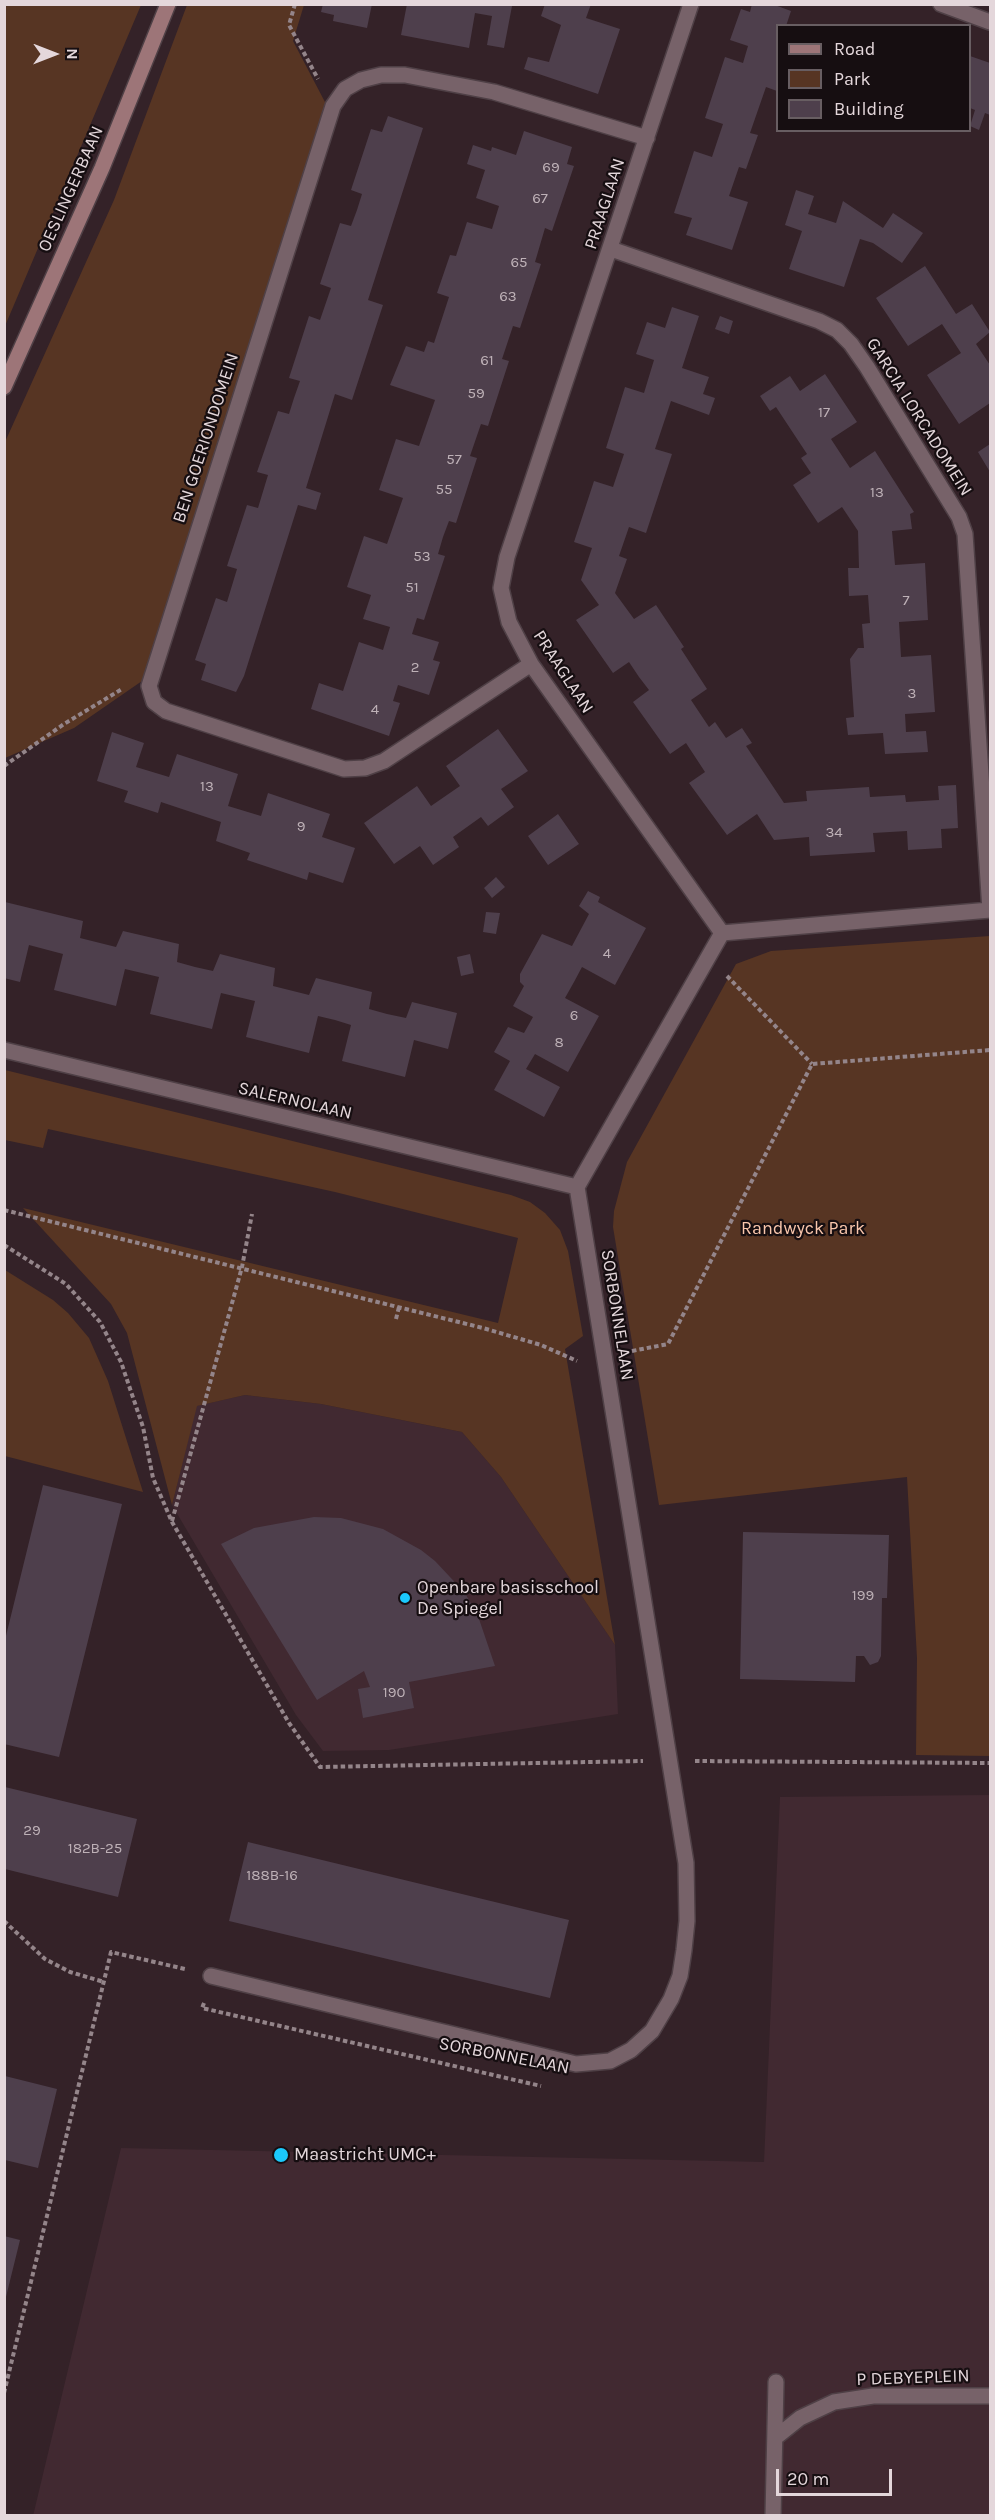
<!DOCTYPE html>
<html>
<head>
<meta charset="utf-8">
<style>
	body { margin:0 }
	#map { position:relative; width:995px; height:2520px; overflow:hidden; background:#342228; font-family:Karla,sans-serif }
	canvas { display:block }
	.frame { position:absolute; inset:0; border:6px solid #e4d7db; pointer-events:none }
	.legend { position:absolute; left:776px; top:24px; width:195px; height:108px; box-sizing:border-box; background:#160e11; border:2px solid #685e62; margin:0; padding:8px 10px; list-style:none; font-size:18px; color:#e4d7db }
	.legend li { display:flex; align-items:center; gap:12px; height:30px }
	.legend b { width:30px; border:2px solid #685e62 }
	.north { position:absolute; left:24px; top:24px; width:60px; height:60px; -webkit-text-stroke:4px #160e11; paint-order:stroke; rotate:90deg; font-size:16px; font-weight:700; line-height:24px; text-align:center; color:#e4d7db }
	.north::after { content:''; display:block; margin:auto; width:21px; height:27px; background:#e4d7db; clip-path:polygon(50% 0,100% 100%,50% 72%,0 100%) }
	.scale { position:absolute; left:776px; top:2469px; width:116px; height:27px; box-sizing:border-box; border:3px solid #e4d7db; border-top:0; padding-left:8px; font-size:18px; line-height:21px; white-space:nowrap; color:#e4d7db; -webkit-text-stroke:4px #160e11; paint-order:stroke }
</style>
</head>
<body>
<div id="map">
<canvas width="995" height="2520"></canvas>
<div class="frame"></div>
<ul class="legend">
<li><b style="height:8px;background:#9d7578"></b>Road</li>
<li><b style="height:16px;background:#573523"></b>Park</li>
<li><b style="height:16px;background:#4e3f4c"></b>Building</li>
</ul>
<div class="north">N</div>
<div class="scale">20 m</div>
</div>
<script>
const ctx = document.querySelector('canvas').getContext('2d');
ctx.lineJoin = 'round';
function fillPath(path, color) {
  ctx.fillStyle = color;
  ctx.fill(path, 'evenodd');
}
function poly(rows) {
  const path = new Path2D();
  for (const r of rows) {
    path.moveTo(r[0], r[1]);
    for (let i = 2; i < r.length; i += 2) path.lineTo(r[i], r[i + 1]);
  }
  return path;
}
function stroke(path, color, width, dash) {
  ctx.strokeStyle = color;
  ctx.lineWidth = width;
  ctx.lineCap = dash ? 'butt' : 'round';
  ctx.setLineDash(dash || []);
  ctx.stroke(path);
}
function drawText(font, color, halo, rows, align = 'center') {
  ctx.font = font + ' Karla,sans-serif';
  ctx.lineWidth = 4.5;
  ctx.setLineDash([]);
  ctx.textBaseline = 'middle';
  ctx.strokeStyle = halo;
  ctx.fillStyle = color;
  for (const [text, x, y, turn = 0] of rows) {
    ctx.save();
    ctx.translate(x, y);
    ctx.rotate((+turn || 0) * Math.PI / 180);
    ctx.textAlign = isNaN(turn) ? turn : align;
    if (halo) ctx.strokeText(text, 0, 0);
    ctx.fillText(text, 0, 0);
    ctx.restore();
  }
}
const built = poly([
	[245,1395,321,1404,462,1432,501,1477,615,1645,618,1714,389,1750,323,1751,296,1715,172,1505,196,1406],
	[990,1795,990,2515,33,2516,121,2148,764,2162,780,1797]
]);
const green = poly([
	[5,4,141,5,5,326,4,5],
	[187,5,304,5,293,41,326,104,142,681,74,728,5,758,5,442,114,200],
	[990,936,990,1756,916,1755,917,1658,907,1477,659,1505,613,1227,614,1211,627,1162,736,964,771,951],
	[5,1070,511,1195,530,1202,545,1213,560,1230,568,1251,583,1336,565,1349,615,1645,501,1477,462,1432,321,1404,245,1395,197,1406,172,1505,127,1333,111,1304,23,1208,498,1323,518,1238,335,1192,48,1129,43,1148,5,1140],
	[5,1270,53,1300,68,1313,89,1338,108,1381,143,1492,5,1456]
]);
const building = poly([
	[323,4,372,4,367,28,333,21,334,15,321,12],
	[407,4,512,6,504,48,487,45,492,16,475,13,469,48,401,35],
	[545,4,591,4,586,18,620,29,598,94,524,69,528,57,549,62,561,25,541,16],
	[752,4,772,4,791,11,786,26,777,26,777,91,766,87,750,133,758,135,746,169,739,167,729,196,748,202,732,250,686,235,692,218,674,213,694,151,712,157,723,124,705,118,725,57,743,63,748,46,730,40,741,9,750,12],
	[970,56,990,63,990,115,985,113,979,130,970,126,975,110,970,108],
	[388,116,423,128,368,300,383,305,352,400,335,394,306,488,321,493,316,510,298,505,244,676,236,692,201,680,206,664,195,660,216,598,227,602,237,569,227,566,247,505,258,508,268,475,257,472,278,411,289,414,294,398,300,381,289,378,309,316,320,320,331,288,320,284,340,223,351,226,357,210,362,194,351,190,371,129,382,132],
	[524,131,572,147,567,164,574,166,552,231,545,228,535,262,541,264,520,328,513,326,502,359,509,361,488,426,481,424,470,456,477,458,456,523,449,521,443,537,438,554,445,556,424,620,417,618,412,634,439,642,433,660,440,662,429,695,398,685,393,701,400,703,389,736,311,709,319,683,343,691,359,642,383,650,390,627,363,619,371,595,347,587,364,536,387,544,403,498,379,490,396,439,419,446,435,400,390,385,406,346,424,352,428,341,434,343,449,297,437,293,450,255,456,256,467,222,492,229,499,206,476,198,485,170,467,164,473,145,491,151,492,147,516,155],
	[796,190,814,196,808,214,836,223,843,201,883,228,893,213,923,233,902,263,873,243,860,239,844,287,816,278,789,269,802,231,785,225],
	[925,266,956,314,972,304,990,332,976,344,990,365,990,403,959,424,927,375,961,353,942,324,908,346,876,298],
	[672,307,699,316,682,368,709,377,703,394,715,398,709,415,671,401,655,449,672,454,646,533,629,527,619,556,627,559,615,593,634,619,656,605,684,647,681,649,707,689,691,700,709,727,715,722,726,738,742,728,752,743,746,746,784,803,807,801,806,791,869,787,870,797,905,795,906,802,939,800,938,786,956,785,958,828,941,829,942,848,908,850,907,831,873,833,875,852,810,856,809,837,774,840,757,814,727,835,689,783,705,772,686,743,670,754,633,702,649,690,639,677,629,662,613,673,576,620,599,605,581,580,592,548,574,542,594,481,613,487,624,454,606,448,625,387,644,393,654,360,636,354,647,322,665,328],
	[720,316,733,321,729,334,715,329],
	[825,374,857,422,831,439,850,468,875,451,914,512,910,514,912,529,892,531,895,565,925,563,928,620,899,622,901,657,931,655,935,712,905,714,906,732,926,731,928,752,885,754,883,733,848,735,846,718,854,717,850,659,858,648,864,648,862,624,870,623,868,595,849,596,848,568,859,568,858,531,842,507,818,523,793,485,811,473,801,458,807,454,776,407,770,411,760,396,790,376,800,391],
	[990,444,990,472,978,452],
	[498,729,528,771,501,789,514,807,488,826,481,817,453,837,459,847,433,865,420,846,394,864,364,823,417,786,431,806,460,786,446,766],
	[112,732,144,743,136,767,169,777,177,754,238,774,228,806,261,816,268,793,330,814,322,837,355,848,343,883,309,872,307,880,247,860,250,853,216,841,221,822,161,802,158,813,124,802,128,791,97,781],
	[558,814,579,844,548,865,528,836],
	[496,877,505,887,492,898,484,888],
	[588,891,600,897,598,902,646,928,615,985,582,967,574,982,565,998,599,1016,568,1072,535,1054,526,1069,560,1087,544,1117,494,1090,510,1061,494,1052,508,1027,524,1033,533,1017,513,1006,524,986,520,982,520,974,542,934,572,946,589,914,579,906],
	[5,902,83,921,80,938,116,947,123,931,179,944,177,962,195,967,213,971,220,954,275,968,273,986,309,995,316,978,372,992,369,1009,387,1014,406,1018,412,1002,457,1013,448,1049,414,1040,405,1077,342,1061,351,1025,335,1020,318,1016,309,1053,246,1037,255,1001,221,993,212,1029,150,1014,159,977,125,969,116,1006,54,990,63,954,29,945,20,982,4,978],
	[486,912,500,913,496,934,483,932],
	[470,954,474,973,461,976,457,957],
	[43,1485,122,1504,59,1757,4,1744,4,1644],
	[314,1517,341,1518,383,1529,421,1550,435,1561,465,1593,478,1616,495,1666,409,1682,414,1708,363,1718,358,1689,370,1687,364,1671,317,1700,221,1544,254,1528],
	[743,1532,889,1535,887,1598,882,1598,881,1656,878,1662,870,1665,864,1656,856,1656,855,1682,740,1679],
	[5,1787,137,1819,118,1897,5,1869],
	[248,1842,569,1920,550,1998,229,1921],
	[5,2076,57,2089,38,2168,5,2160],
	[4,2236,20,2240,5,2301,4,2301]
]);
const path = poly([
	[295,4,289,25,318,79],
	[4,766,64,724,122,689],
	[727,976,812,1064],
	[4,1210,483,1328,541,1345,577,1361],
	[4,1245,66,1284,100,1322,121,1362,143,1427,153,1478,172,1522,289,1723,320,1767,643,1761],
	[396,1319,399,1307],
	[632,1351,668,1344,812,1064,990,1050],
	[172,1521,242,1267,252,1214],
	[695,1761,990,1763],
	[4,1921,45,1959,70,1972,104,1982],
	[204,2003,202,2008,541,2086],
	[4,2393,111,1952,185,1969]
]);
const minor = poly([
	[691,4,507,557,501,588,509,622,531,664,722,933],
	[941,4,990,22],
	[611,249,819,321,837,330,851,344,867,367,959,517,965,534,990,910,722,933],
	[531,664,384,761,365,768,344,769,166,711,154,702,149,686,333,106,345,89,361,80,381,75,405,75,494,92,647,138],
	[4,1050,577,1187],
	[211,1976,576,2064,610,2061,631,2050,652,2031,671,1999,680,1976,684,1950,687,1921,686,1863,577,1187,722,933],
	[775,2438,800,2418,834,2402,873,2396,990,2396],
	[773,2516,776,2382]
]);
const secondary = poly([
	[4,387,102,168,168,4]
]);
const markers = [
	[405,1598,6,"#1bc9fc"],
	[281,2155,8,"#1bc9fc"]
];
const numberNames = [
	["69",551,168],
	["67",540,199],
	["65",519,263],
	["63",508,297],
	["61",487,361],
	["59",476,394],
	["17",824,413],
	["57",454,460],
	["55",444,490],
	["13",877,493],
	["53",422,557],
	["51",412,588],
	["7",906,601],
	["2",415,668],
	["3",912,694],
	["4",375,710],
	["13",207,787],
	["9",301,827],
	["34",834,833],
	["4",607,954],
	["6",574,1016],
	["8",559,1043],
	["199",863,1596],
	["190",394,1693],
	["29",32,1831],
	["182B-25",95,1849],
	["188B-16",272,1876]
];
const streetNames = [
	["OESLINGERBAAN",71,189,-66],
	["PRAAGLAAN",605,204,-72],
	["GARCIA LORCADOMEIN",919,417,58],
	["BEN GOERIONDOMEIN",206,438,-72],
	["PRAAGLAAN",563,672,57],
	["SALERNOLAAN",295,1101,13],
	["SORBONNELAAN",617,1315,81],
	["SORBONNELAAN",504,2056,11],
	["P DEBYEPLEIN",913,2378,-2]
];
const parkNames = [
	["Randwyck Park",803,1229]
];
const poiNames = [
	["Openbare basisschool",417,1588],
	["De Spiegel",417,1609],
	["Maastricht UMC+",294,2155]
];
fillPath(built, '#412931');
fillPath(green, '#573523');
fillPath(building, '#4e3f4c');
stroke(minor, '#4f4046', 18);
stroke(secondary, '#4f4046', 18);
stroke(path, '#94858a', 4, [4.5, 3]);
stroke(minor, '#776269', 15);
stroke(secondary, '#9d7578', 15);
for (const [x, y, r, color] of markers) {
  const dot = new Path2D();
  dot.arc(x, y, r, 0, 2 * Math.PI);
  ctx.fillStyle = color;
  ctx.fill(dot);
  stroke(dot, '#160e11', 2);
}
drawText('15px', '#beb1b7', null, numberNames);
drawText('18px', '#e4d7db', '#160e11', streetNames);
drawText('18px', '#f9c6ac', '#160e11', parkNames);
drawText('18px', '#e4d7db', '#160e11', poiNames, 'left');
</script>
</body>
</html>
